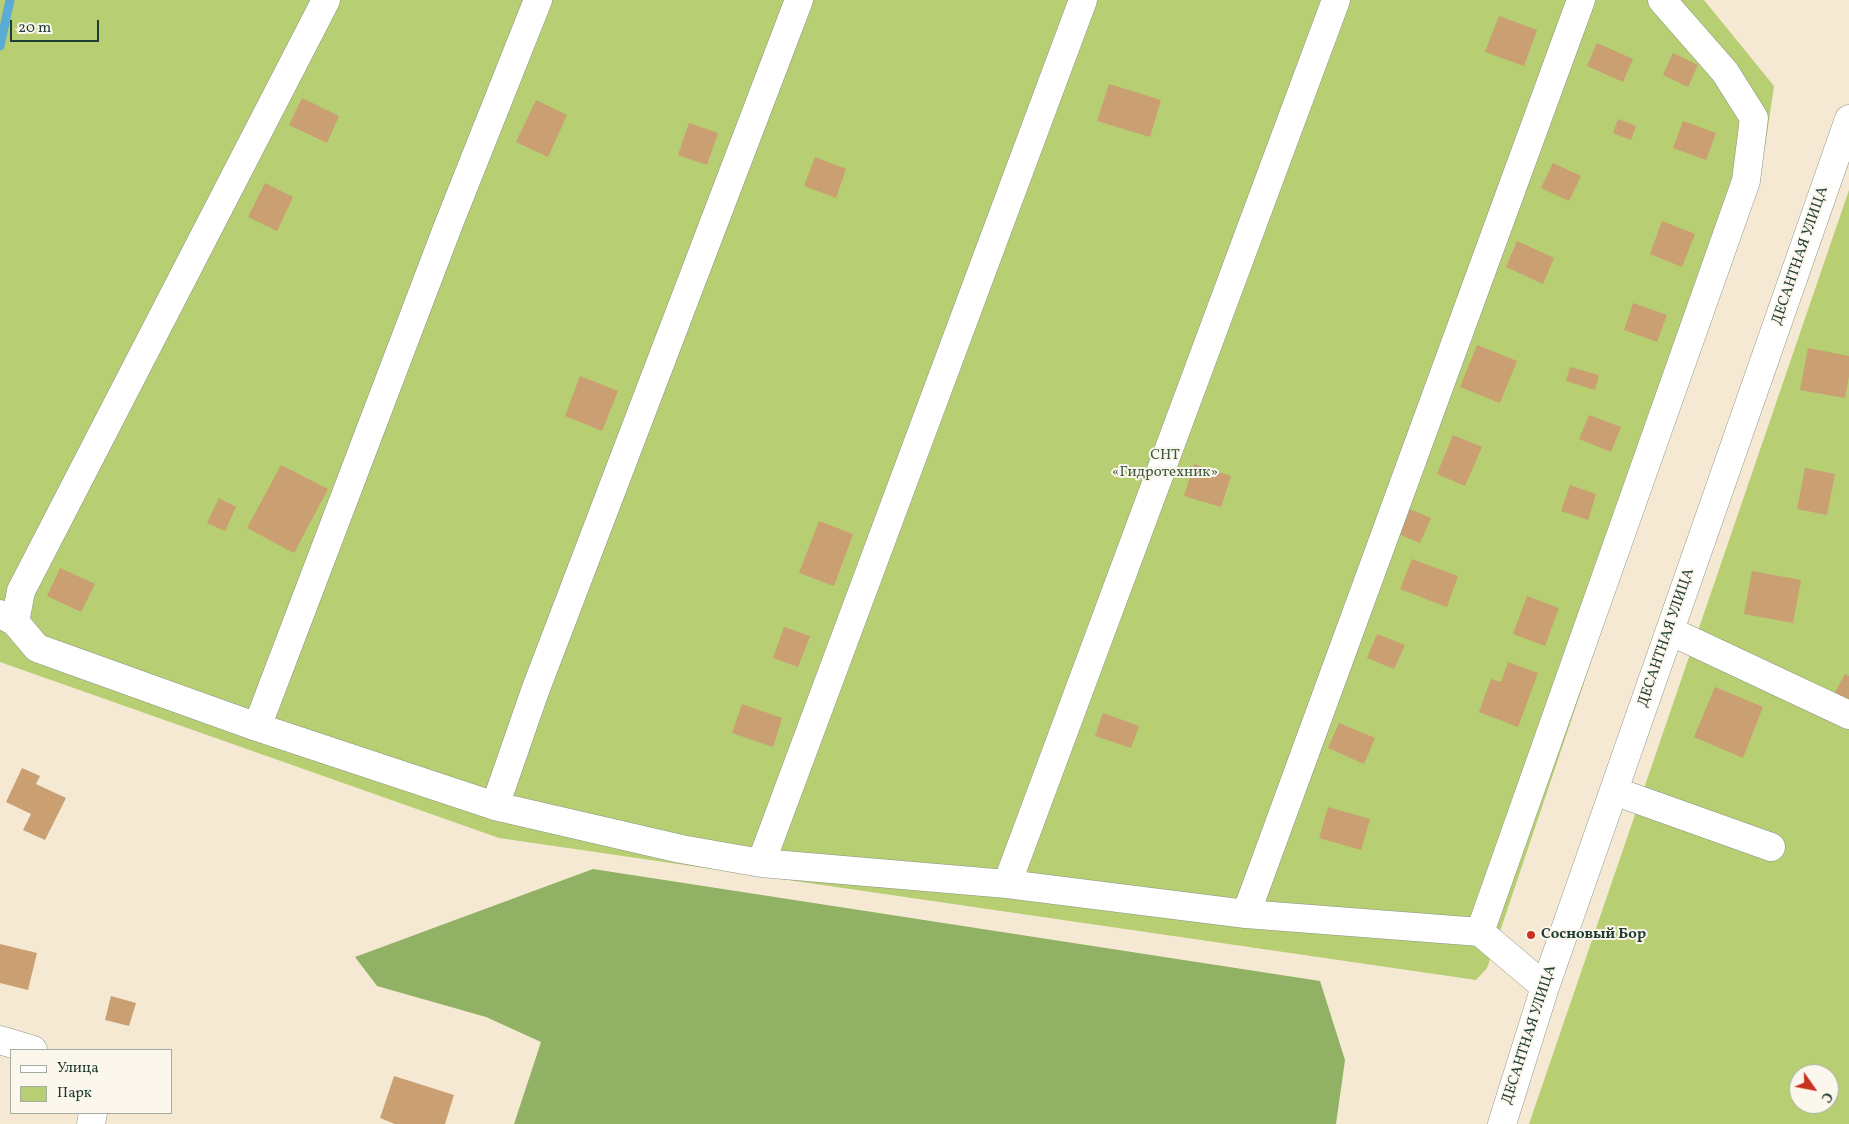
<!DOCTYPE html>
<html>
<head>
<meta charset="utf-8">
<style>
	body { margin:0 }
	#map { position:relative; width:1849px; height:1124px; overflow:hidden; background:#f6e9d3; font-family:Vollkorn,serif }
	canvas { display:block }
	.legend { position:absolute; left:10px; top:1049px; width:162px; height:65px; box-sizing:border-box; background:#fbf7ec; border:1px solid #a3ada2; margin:0; padding:6px 9px; list-style:none; font-size:15px; color:#1f3d34 }
	.legend li { display:flex; align-items:center; gap:10px; height:25px }
	.legend b { width:25px; border:1px solid #a3ada2 }
	.north { position:absolute; left:1789px; top:1064px; width:50px; height:50px; box-sizing:border-box; background:#fbf7ec; border:1px solid #a3ada2; border-radius:50%; rotate:123deg; font-size:14px; font-weight:700; line-height:20px; text-align:center; color:#1f3d34 }
	.north::after { content:''; display:block; margin:auto; width:18px; height:22px; background:#c8321e; clip-path:polygon(50% 0,100% 100%,50% 72%,0 100%) }
	.scale { position:absolute; left:10px; top:20px; width:89px; height:22px; box-sizing:border-box; border:2px solid #1f3d34; border-top:0; padding-left:6px; font-size:15px; line-height:18px; white-space:nowrap; color:#1f3d34; -webkit-text-stroke:4px #fbf7ec; paint-order:stroke }
</style>
</head>
<body>
<div id="map">
<canvas width="1849" height="1124"></canvas>
<ul class="legend">
<li><b style="height:6px;background:#fff"></b>Улица</li>
<li><b style="height:14px;background:#b7ce73"></b>Парк</li>
</ul>
<div class="north">С</div>
<div class="scale">20 m</div>
</div>
<script>
const ctx = document.querySelector('canvas').getContext('2d');
ctx.lineJoin = 'round';
function fillPath(path, color) {
  ctx.fillStyle = color;
  ctx.fill(path, 'evenodd');
}
function poly(rows) {
  const path = new Path2D();
  for (const r of rows) {
    path.moveTo(r[0], r[1]);
    for (let i = 2; i < r.length; i += 2) path.lineTo(r[i], r[i + 1]);
  }
  return path;
}
function stroke(path, color, width, dash) {
  ctx.strokeStyle = color;
  ctx.lineWidth = width;
  ctx.lineCap = dash ? 'butt' : 'round';
  ctx.setLineDash(dash || []);
  ctx.stroke(path);
}
function drawText(font, color, halo, rows, align = 'center') {
  ctx.font = font + ' Vollkorn,serif';
  ctx.lineWidth = 4;
  ctx.setLineDash([]);
  ctx.textBaseline = 'middle';
  ctx.strokeStyle = halo;
  ctx.fillStyle = color;
  for (const [text, x, y, turn = 0] of rows) {
    ctx.save();
    ctx.translate(x, y);
    ctx.rotate((+turn || 0) * Math.PI / 180);
    ctx.textAlign = isNaN(turn) ? turn : align;
    if (halo) ctx.strokeText(text, 0, 0);
    ctx.fillText(text, 0, 0);
    ctx.restore();
  }
}
const green = poly([
	[0,0,1704,0,1774,86,1765,147,1495,946,1487,968,1476,980,499,838,0,662],
	[1849,190,1849,1124,1529,1124],
	[1799,1074,1829,1074,1829,1104,1799,1104]
]);
const forest = poly([
	[593,869,1320,981,1345,1060,1336,1124,514,1124,541,1042,486,1017,377,986,355,957]
]);
const stream = poly([
	[0,46,10,0]
]);
const building = poly([
	[1499,16,1537,30,1524,66,1485,52],
	[1597,43,1633,59,1623,82,1587,66],
	[1673,53,1698,65,1688,87,1663,75],
	[1109,84,1161,100,1150,137,1097,121],
	[302,98,339,116,327,143,289,125],
	[536,100,567,115,548,157,516,142],
	[1618,119,1636,126,1631,140,1613,133],
	[1683,121,1716,133,1706,160,1673,148],
	[689,123,718,133,707,165,678,155],
	[815,157,846,169,836,198,804,186],
	[1553,163,1581,176,1569,201,1541,188],
	[265,183,293,197,277,231,248,217],
	[1662,221,1695,234,1682,267,1650,254],
	[1517,241,1554,258,1543,284,1506,267],
	[1633,303,1667,315,1657,342,1624,330],
	[1477,345,1517,361,1500,403,1460,387],
	[1808,348,1849,356,1849,376,1845,398,1800,390],
	[1570,367,1599,375,1595,390,1566,381],
	[580,376,618,391,602,431,565,416],
	[1589,415,1621,427,1611,452,1579,439],
	[1453,435,1482,447,1465,486,1437,474],
	[1194,464,1231,476,1221,507,1184,496],
	[281,465,328,489,294,553,247,528],
	[1805,468,1835,474,1827,515,1797,509],
	[1570,485,1596,494,1588,520,1561,511],
	[219,498,236,507,225,531,207,523],
	[1407,508,1431,518,1420,543,1396,533],
	[819,521,853,534,834,586,799,573],
	[1412,559,1458,576,1447,607,1400,589],
	[60,568,95,584,81,612,47,596],
	[1752,571,1801,580,1793,623,1744,614],
	[1527,596,1559,608,1545,646,1513,634],
	[784,627,810,636,798,667,773,658],
	[1377,634,1405,645,1394,669,1367,658],
	[1508,662,1538,673,1518,727,1479,712,1491,679,1501,682],
	[1845,674,1849,676,1849,704,1833,696],
	[1715,687,1763,707,1743,758,1694,737],
	[742,704,782,718,773,747,732,733],
	[1103,713,1139,726,1131,748,1095,736],
	[1339,723,1375,738,1364,764,1328,748],
	[22,768,40,776,36,784,66,798,45,840,23,830,31,814,6,802],
	[1328,807,1370,819,1361,850,1319,838],
	[0,944,37,953,28,990,0,983],
	[111,996,136,1003,129,1026,105,1020],
	[394,1076,454,1095,445,1124,395,1124,380,1118]
]);
const minor = poly([
	[0,614,15,622,37,648,257,727,495,806,681,849,761,863,1007,884,1246,914,1480,932,1545,987],
	[15,622,21,591,326,0],
	[1670,631,1849,715],
	[257,727,448,226,538,0],
	[1614,791,1771,847],
	[495,806,535,691,799,0],
	[761,863,1083,0],
	[1007,884,1336,0],
	[1246,914,1581,0],
	[1480,932,1746,181,1754,118,1725,72,1662,0],
	[0,1040,33,1050],
	[91,1124,93,1113],
	[1502,1124,1545,987,1849,119]
]);
const markers = [
	[1531,935,5,"#c8321e"]
];
const streetNames = [
	["ДЕСАНТНАЯ УЛИЦА",1801,256,-71],
	["ДЕСАНТНАЯ УЛИЦА",1667,638,-71],
	["ДЕСАНТНАЯ УЛИЦА",1530,1035,-72]
];
const parkNames = [
	["СНТ",1165,456],
	["«Гидротехник»",1165,473]
];
const poiNames = [
	["Сосновый Бор",1541,935]
];
fillPath(green, '#b7ce73');
fillPath(forest, '#91b165');
stroke(stream, '#5aacd5', 9);
fillPath(building, '#ca9f72');
stroke(minor, '#8a9384', 29);
stroke(minor, '#fff', 28);
for (const [x, y, r, color] of markers) {
  const dot = new Path2D();
  dot.arc(x, y, r, 0, 2 * Math.PI);
  ctx.fillStyle = color;
  ctx.fill(dot);
  stroke(dot, '#fbf7ec', 2);
}
drawText('15px', '#1f3d34', '#fbf7ec', streetNames);
drawText('15px', '#3d5a41', '#fbf7ec', parkNames);
drawText('bold 15px', '#1f3d34', '#fbf7ec', poiNames, 'left');
</script>
</body>
</html>
